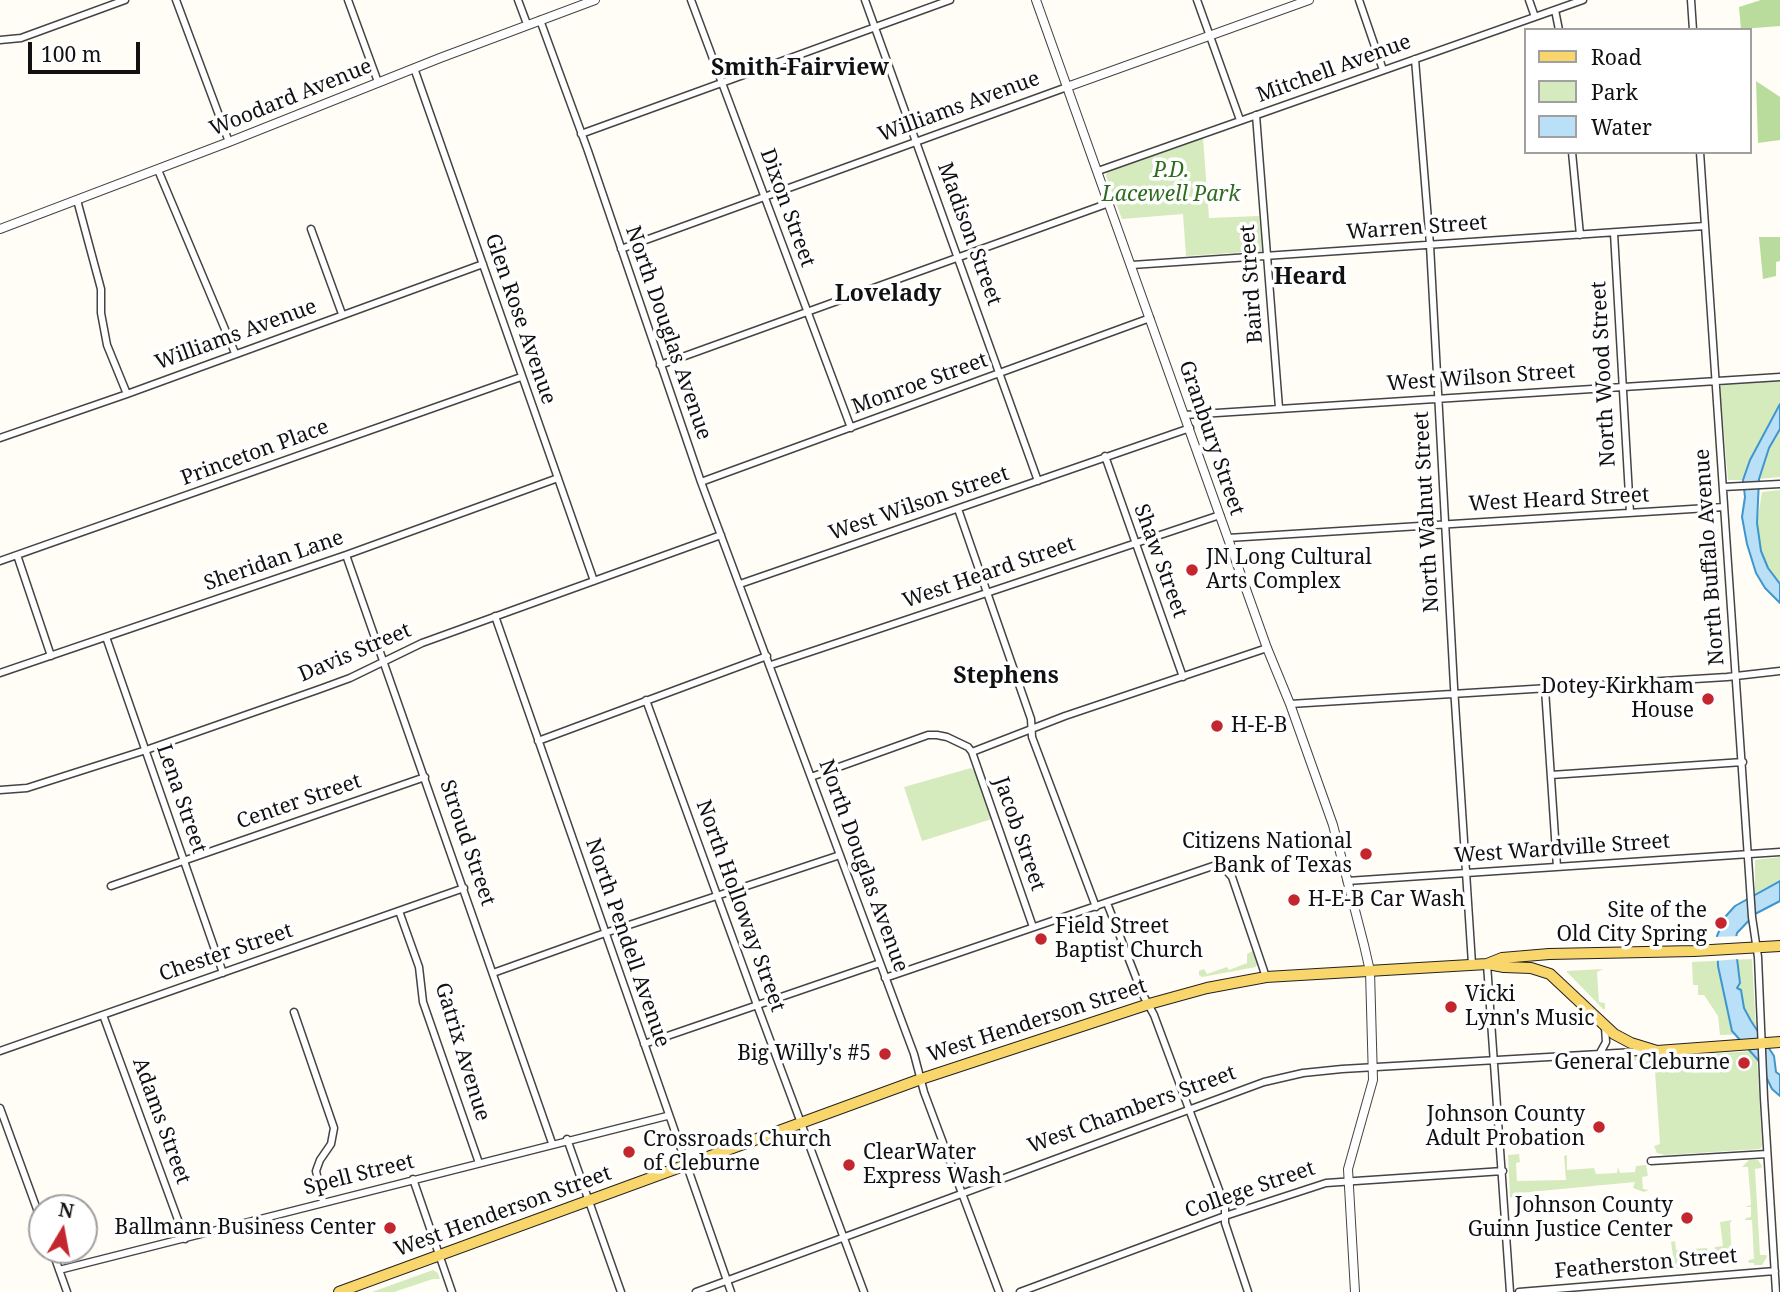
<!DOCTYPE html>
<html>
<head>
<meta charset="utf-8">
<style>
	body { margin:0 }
	#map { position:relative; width:1780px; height:1292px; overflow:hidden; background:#fffdf5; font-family:"Noto Serif",serif }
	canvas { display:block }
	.legend { position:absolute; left:1524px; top:28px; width:228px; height:126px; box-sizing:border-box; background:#fff; border:2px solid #a0a0a0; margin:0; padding:9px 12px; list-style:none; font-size:21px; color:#111 }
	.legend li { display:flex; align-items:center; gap:14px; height:35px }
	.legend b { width:35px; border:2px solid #a0a0a0 }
	.north { position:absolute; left:28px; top:1194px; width:70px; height:70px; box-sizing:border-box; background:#fff; border:2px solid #a0a0a0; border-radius:50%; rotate:10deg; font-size:19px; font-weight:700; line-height:28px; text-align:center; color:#111 }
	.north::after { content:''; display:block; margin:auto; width:24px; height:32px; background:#c4262e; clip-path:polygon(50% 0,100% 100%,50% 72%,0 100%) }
	.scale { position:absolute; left:28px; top:42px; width:112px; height:32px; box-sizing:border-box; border:4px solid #111; border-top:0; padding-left:9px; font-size:21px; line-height:24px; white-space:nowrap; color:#111; -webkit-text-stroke:5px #fff; paint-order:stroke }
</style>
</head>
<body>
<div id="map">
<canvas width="1780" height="1292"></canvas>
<ul class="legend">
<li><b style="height:9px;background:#f9d66b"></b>Road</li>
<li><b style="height:19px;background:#d5ebbd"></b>Park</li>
<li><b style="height:19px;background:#b9e0f7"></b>Water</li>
</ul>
<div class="north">N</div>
<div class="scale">100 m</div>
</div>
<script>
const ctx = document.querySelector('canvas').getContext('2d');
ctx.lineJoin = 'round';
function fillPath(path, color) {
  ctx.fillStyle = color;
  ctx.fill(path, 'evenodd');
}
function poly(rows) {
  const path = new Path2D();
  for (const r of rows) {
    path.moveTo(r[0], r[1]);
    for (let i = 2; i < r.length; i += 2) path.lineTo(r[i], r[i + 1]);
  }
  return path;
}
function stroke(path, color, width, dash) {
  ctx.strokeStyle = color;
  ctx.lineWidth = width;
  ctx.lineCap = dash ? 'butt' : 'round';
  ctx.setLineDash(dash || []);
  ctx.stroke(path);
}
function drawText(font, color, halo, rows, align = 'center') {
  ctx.font = font + ' "Noto Serif",serif';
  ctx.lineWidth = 7;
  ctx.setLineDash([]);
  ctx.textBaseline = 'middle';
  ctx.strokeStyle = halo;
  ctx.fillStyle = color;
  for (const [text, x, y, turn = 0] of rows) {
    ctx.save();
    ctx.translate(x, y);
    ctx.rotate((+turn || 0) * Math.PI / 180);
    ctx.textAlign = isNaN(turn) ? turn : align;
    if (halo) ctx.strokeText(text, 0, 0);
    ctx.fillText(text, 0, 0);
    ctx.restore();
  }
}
const green = poly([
	[1203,138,1209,218,1259,216,1262,251,1186,256,1183,214,1122,219,1106,176,1107,172],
	[1780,381,1780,404,1750,460,1743,480,1728,480,1720,387,1724,384],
	[1780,429,1780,477,1759,479,1769,448],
	[1780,490,1780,584,1768,568,1761,551,1757,523,1762,492],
	[971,768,975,772,992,819,922,841,904,787],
	[1780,857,1780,881,1755,895,1755,860],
	[1253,951,1257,964,1256,967,1202,977,1199,975,1199,971,1204,969,1207,974,1227,967,1229,970,1247,963,1247,954],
	[1752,959,1756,1030,1748,1034,1720,1035,1718,1016,1704,995,1698,995,1698,985,1693,985,1692,962],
	[1603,969,1597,972,1599,1002,1605,1003,1605,1009,1603,1009,1566,971],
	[1752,1051,1757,1056,1762,1146,1760,1149,1665,1155,1657,1153,1654,1146,1660,1144,1655,1071,1650,1070,1649,1068,1637,1068,1636,1062,1737,1055,1627,1061,1627,1057,1664,1057],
	[1519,1154,1520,1162,1516,1163,1517,1181,1566,1180,1564,1156,1567,1155,1567,1170,1594,1168,1596,1174,1617,1173,1618,1167,1620,1173,1635,1172,1636,1166,1646,1165,1648,1176,1642,1177,1643,1189,1649,1190,1644,1192,1633,1188,1635,1182,1519,1193,1515,1199,1510,1197,1508,1155],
	[1749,1160,1758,1160,1762,1166,1761,1168,1755,1169,1760,1255,1766,1255,1767,1257,1762,1265,1754,1265,1754,1263,1749,1263,1748,1260,1754,1259,1752,1220,1745,1220,1746,1218,1751,1217,1751,1207,1745,1207,1751,1205,1748,1167,1742,1167],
	[1732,1220,1730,1223,1732,1264,1714,1266,1715,1247,1723,1246,1720,1222],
	[1675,1241,1676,1250,1707,1248,1710,1266,1675,1269,1671,1242],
	[433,1270,438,1273,440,1279,433,1279,394,1292,372,1292]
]);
const forest = poly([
	[1761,0,1780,0,1780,26,1741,29,1739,7],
	[1756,81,1780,97,1780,140,1758,143],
	[1759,237,1780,237,1780,261,1776,262,1776,276,1763,279]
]);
const water = poly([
	[1780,404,1780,429,1769,448,1759,479,1757,523,1761,551,1768,568,1780,584,1780,603,1765,588,1756,573,1747,544,1742,517,1745,497,1743,480,1750,460,1780,404],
	[1780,881,1780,901,1755,914,1737,933,1735,942,1740,983,1737,988,1741,990,1744,1008,1751,1021,1774,1056,1776,1072,1780,1075,1780,1096,1772,1089,1758,1060,1732,1031,1718,966,1717,936,1725,917,1735,906,1780,881]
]);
const pier = poly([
	[1740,936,1739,959,1714,961,1714,937]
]);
const minor = poly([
	[176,0,229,142],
	[348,0,378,82],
	[518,0,527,24],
	[691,0,851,428],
	[865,0,1038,481],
	[1197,0,1240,120],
	[1359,0,1383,70],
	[1529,0,1535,17],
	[1691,0,1693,30],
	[1555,10,1559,30],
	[540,20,588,151,701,482,914,1054,924,1092,999,1292],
	[0,40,21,38,125,0],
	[1415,59,1430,245,1454,687,1472,964],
	[414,68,594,581],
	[1256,115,1279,408],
	[581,134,950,0],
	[1572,152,1580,235],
	[1700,152,1752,917,1758,957,1764,1098,1776,1292],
	[158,170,235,353],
	[1098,171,1583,0],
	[77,200,101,289,101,313,107,345,127,394],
	[311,229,342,314],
	[1614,233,1630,513],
	[621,249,1067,87],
	[1132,265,1705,226],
	[660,365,1109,203],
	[1185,415,1780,377],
	[0,438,127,394,483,264],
	[1105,456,1183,677],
	[701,482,1150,318],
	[1723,487,1780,484],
	[958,509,1031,719,1032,737,1096,907],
	[1228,538,1724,507],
	[17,555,51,656],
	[346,555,552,1143],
	[0,561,521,377],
	[740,584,1190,428],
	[495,616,731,1292],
	[106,637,223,973],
	[771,665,1220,515],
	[0,673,346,555,558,478],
	[1545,689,1557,867],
	[646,700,757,1005,864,1292],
	[1290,704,1727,677,1780,671],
	[538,741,767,656],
	[972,752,1033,927],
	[1551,775,1743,762],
	[811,777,928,735,937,735,947,737,968,747,972,752,1065,716,1267,648],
	[0,790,27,788,146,750,320,689,350,678,422,643,721,535],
	[1347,881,1780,852],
	[111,886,425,777],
	[1107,903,1142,993,1154,1015,1225,1206,1225,1223,1248,1292],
	[399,911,419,967,423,1002,479,1163],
	[1487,964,1510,1292],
	[493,973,605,933,840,855],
	[885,978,1213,866,1223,867,1232,877,1266,977],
	[294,1012,334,1128,331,1144,320,1160,316,1171,323,1202],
	[103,1015,185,1239],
	[644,1044,880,963],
	[0,1051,464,888],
	[1600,1053,1606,1042,1605,1027],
	[0,1108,42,1223],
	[567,1139,621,1292],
	[1651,1161,1767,1154],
	[413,1179,452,1292],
	[52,1250,67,1292],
	[59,1270,667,1116],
	[696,1292,1264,1082,1303,1073,1342,1069,1652,1051],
	[1020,1292,1225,1216,1326,1183,1503,1171],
	[1519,1292,1775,1271]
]);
const tertiary = poly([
	[1036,0,1267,648,1290,704,1333,825,1364,945,1370,971,1373,1080,1348,1169,1355,1292],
	[1067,87,1309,0],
	[0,229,229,142,440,58,595,0]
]);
const primary = poly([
	[1488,964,1504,967,1531,968,1550,974,1614,1034,1631,1043,1657,1051,1780,1042],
	[339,1292,921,1079,1149,1004,1207,988,1266,977,1487,964,1502,958,1549,954,1694,951,1780,946]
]);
const markers = [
	[1192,570,7,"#c4262e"],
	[1708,699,7,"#c4262e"],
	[1217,726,7,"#c4262e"],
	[1366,854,7,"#c4262e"],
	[1294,900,7,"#c4262e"],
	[1721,923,7,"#c4262e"],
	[1041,939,7,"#c4262e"],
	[1451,1007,7,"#c4262e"],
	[885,1054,7,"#c4262e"],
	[1744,1063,7,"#c4262e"],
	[1599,1127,7,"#c4262e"],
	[629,1152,7,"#c4262e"],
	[849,1165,7,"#c4262e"],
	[1687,1218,7,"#c4262e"],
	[390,1228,7,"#c4262e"]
];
const streetNames = [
	["Mitchell Avenue",1334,69,-20],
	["Woodard Avenue",291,98,-22],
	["Williams Avenue",959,107,-20],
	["Dixon Street",787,208,70],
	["Warren Street",1417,228,-4],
	["Madison Street",969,234,70],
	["Baird Street",1252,284,-94],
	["Glen Rose Avenue",520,319,71],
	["North Douglas Avenue",668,333,71],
	["Williams Avenue",236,335,-20],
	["North Wood Street",1604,374,-93],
	["West Wilson Street",1481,378,-4],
	["Monroe Street",920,384,-20],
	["Granbury Street",1211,438,71],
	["Princeton Place",255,453,-20],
	["West Heard Street",1559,500,-3],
	["West Wilson Street",919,504,-19],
	["North Walnut Street",1427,512,-93],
	["North Buffalo Avenue",1710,557,-94],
	["Sheridan Lane",274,561,-19],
	["Shaw Street",1160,561,70],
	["West Heard Street",989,573,-19],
	["Davis Street",355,653,-23],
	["Lena Street",181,799,71],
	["Center Street",299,802,-19],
	["Jacob Street",1019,834,71],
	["Stroud Street",467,843,71],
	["West Wardville Street",1562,849,-4],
	["North Douglas Avenue",863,866,70],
	["North Holloway Street",740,906,70],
	["North Pendell Avenue",627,943,71],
	["Chester Street",226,953,-19],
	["West Henderson Street",1037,1021,-18],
	["Gatrix Avenue",462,1052,73],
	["West Chambers Street",1132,1110,-20],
	["Adams Street",161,1121,70],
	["Spell Street",359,1175,-14],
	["College Street",1250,1190,-19],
	["West Henderson Street",503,1212,-20],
	["Featherston Street",1646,1264,-5]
];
const parkNames = [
	["P.D.",1171,171],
	["Lacewell Park",1171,195]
];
const poiNames = [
	["JN Long Cultural",1206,558,"left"],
	["Arts Complex",1206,582,"left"],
	["Dotey-Kirkham",1694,687],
	["House",1694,711],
	["H-E-B",1231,726,"left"],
	["Citizens National",1352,842],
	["Bank of Texas",1352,866],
	["H-E-B Car Wash",1308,900,"left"],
	["Site of the",1707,911],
	["Old City Spring",1707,935],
	["Field Street",1055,927,"left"],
	["Baptist Church",1055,951,"left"],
	["Vicki",1465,995,"left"],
	["Lynn's Music",1465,1019,"left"],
	["Big Willy's #5",871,1054],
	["General Cleburne",1730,1063],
	["Johnson County",1585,1115],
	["Adult Probation",1585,1139],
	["Crossroads Church",643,1140,"left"],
	["of Cleburne",643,1164,"left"],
	["ClearWater",863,1153,"left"],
	["Express Wash",863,1177,"left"],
	["Johnson County",1673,1206],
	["Guinn Justice Center",1673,1230],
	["Ballmann Business Center",376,1228]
];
const neighbourhoodNames = [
	["Smith-Fairview",800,68],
	["Heard",1310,277],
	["Lovelady",888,294],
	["Stephens",1006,676]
];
fillPath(green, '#d5ebbd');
fillPath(forest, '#b9dc9c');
fillPath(water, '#b9e0f7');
stroke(water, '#3f96cf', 2);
fillPath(pier, '#fffdf5');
stroke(minor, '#444', 9);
stroke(tertiary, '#444', 10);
stroke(primary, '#222', 12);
stroke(minor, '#fff', 6);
stroke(tertiary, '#fff', 8);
stroke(primary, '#f9d66b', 10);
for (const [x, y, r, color] of markers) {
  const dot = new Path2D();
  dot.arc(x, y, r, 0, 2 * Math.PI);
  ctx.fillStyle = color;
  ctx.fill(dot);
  stroke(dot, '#fff', 2.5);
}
drawText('21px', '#111', '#fff', streetNames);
drawText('italic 21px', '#2f6b1f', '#fff', parkNames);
drawText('21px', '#111', '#fff', poiNames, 'right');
drawText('bold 23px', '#111', '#fff', neighbourhoodNames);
</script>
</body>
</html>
